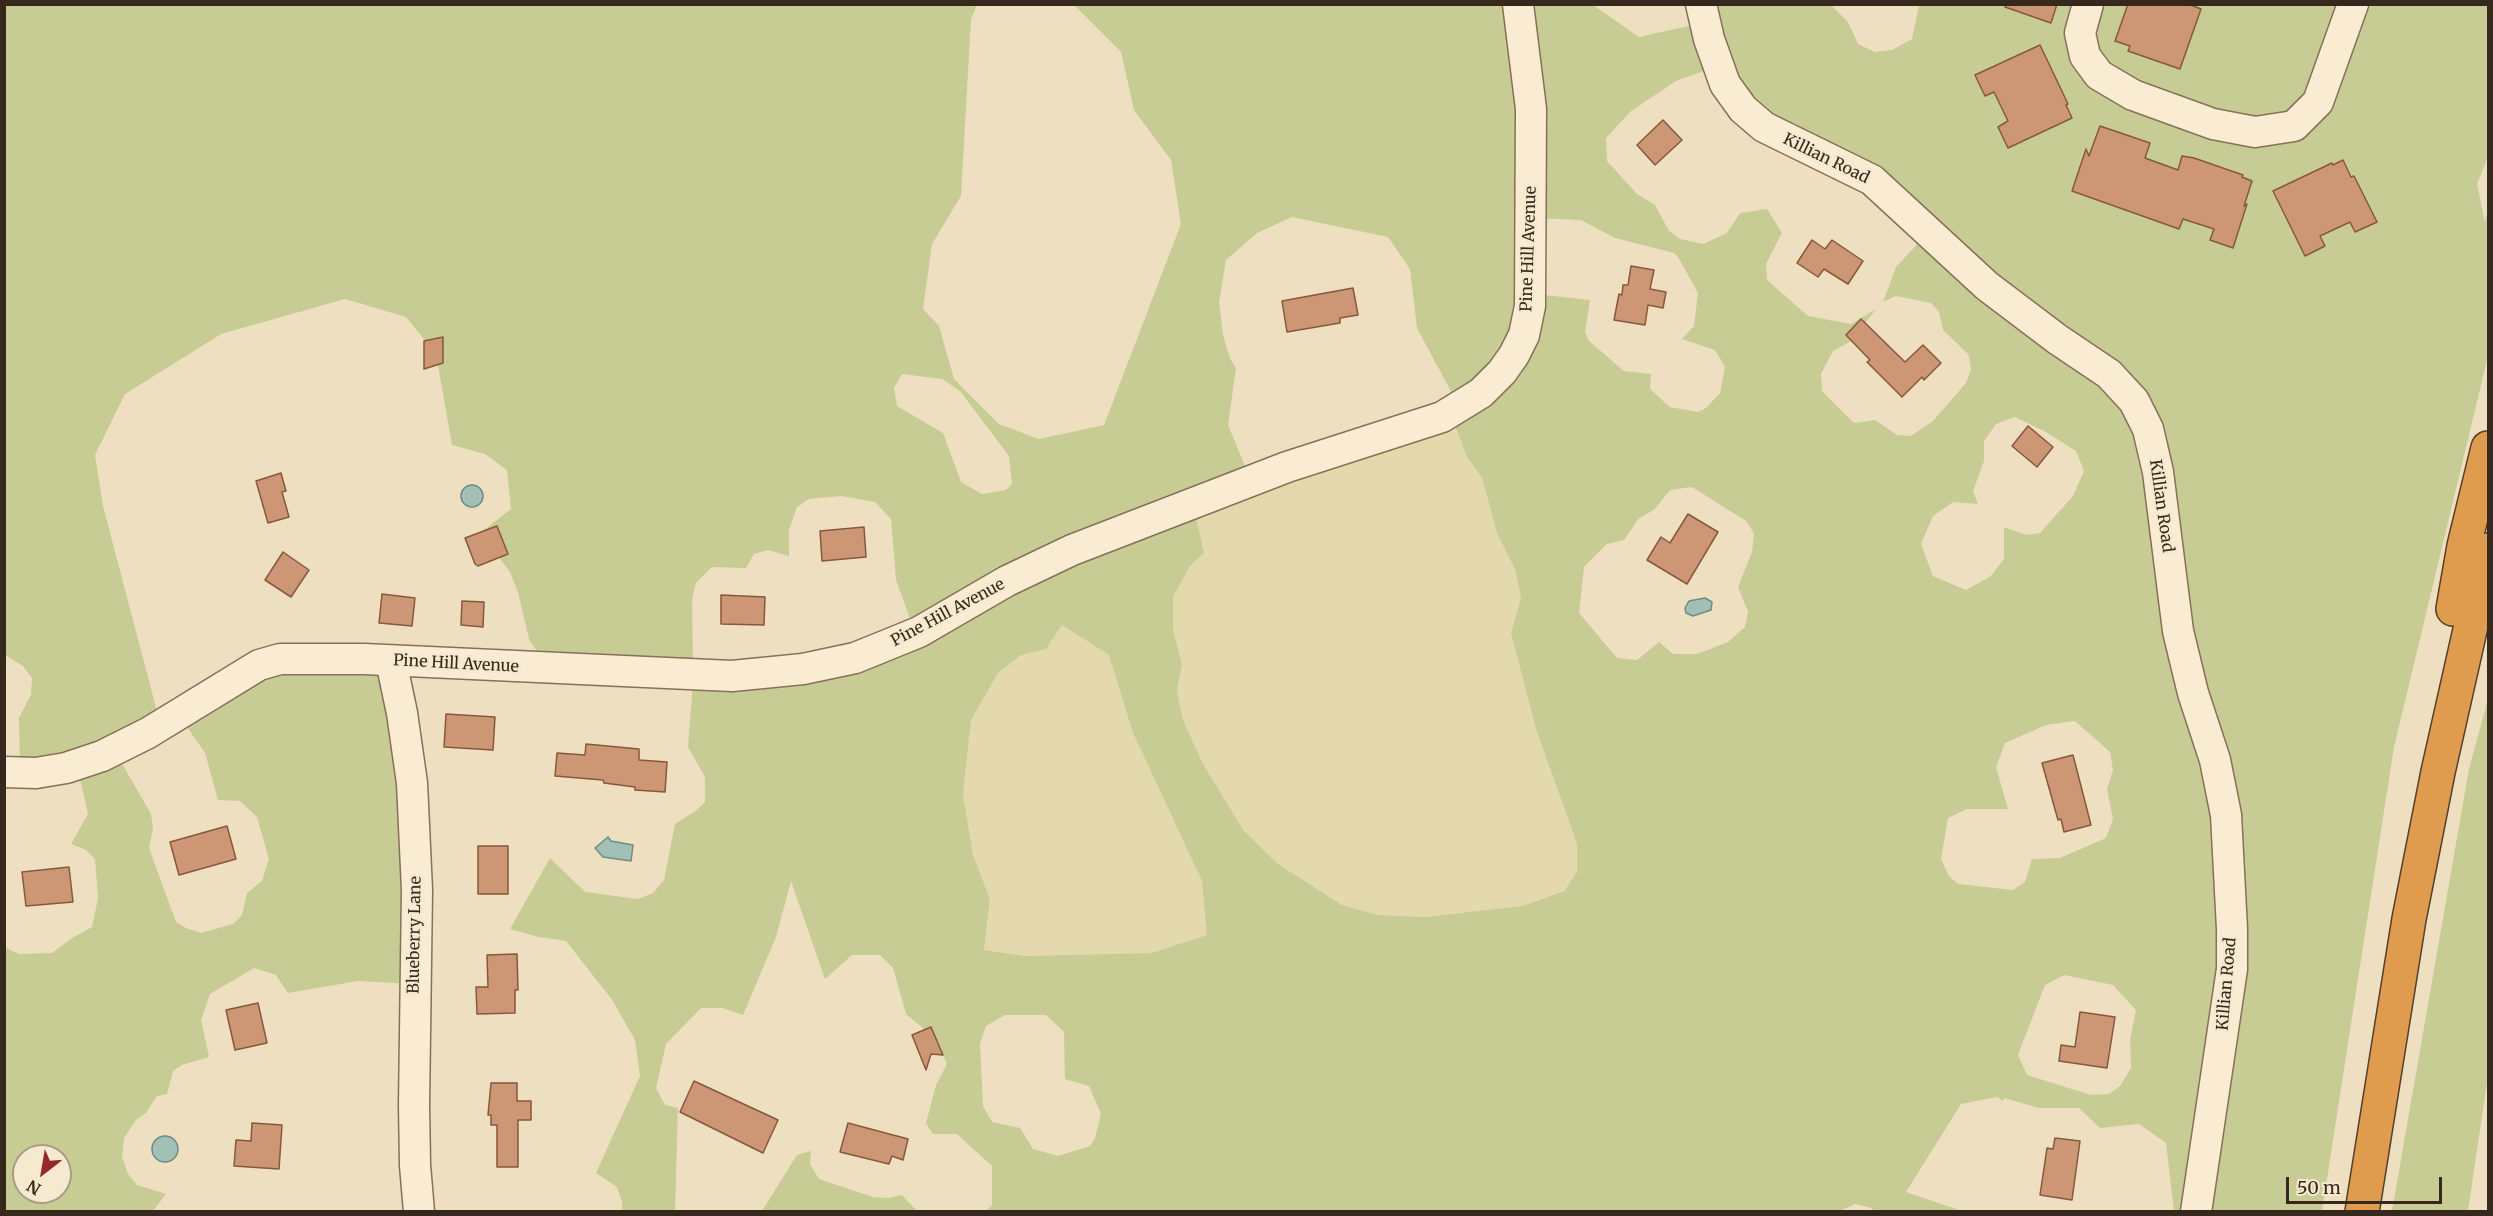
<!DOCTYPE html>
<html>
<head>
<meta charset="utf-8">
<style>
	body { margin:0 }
	#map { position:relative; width:2493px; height:1216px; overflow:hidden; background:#eedfc0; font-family:Merriweather,serif }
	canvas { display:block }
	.frame { position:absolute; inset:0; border:6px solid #36281c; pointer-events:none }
	.north { position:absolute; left:12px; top:1144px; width:60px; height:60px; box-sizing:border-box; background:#f5e9cf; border:2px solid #a99c87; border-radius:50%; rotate:211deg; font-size:16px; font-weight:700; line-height:24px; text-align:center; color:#36281c }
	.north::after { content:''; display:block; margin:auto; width:21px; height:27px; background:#96272b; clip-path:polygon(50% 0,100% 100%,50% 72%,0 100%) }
	.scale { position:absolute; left:2286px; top:1177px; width:156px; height:27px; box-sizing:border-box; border:3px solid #36281c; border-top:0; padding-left:8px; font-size:18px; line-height:21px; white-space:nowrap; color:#36281c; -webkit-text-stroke:4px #f5e9cf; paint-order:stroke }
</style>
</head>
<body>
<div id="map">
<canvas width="2493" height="1216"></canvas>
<div class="frame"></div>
<div class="north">N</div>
<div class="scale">50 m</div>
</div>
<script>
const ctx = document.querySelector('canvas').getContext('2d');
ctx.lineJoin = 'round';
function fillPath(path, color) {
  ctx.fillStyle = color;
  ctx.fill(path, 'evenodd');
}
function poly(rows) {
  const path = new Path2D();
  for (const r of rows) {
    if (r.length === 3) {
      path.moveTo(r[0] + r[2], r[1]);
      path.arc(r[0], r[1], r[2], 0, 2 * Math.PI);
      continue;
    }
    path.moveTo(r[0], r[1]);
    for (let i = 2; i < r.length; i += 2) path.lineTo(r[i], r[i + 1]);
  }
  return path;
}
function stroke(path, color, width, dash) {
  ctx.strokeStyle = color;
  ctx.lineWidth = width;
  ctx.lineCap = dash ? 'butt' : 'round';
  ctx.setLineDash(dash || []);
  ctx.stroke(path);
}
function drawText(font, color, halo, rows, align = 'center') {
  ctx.font = font + ' Merriweather,serif';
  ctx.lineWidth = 5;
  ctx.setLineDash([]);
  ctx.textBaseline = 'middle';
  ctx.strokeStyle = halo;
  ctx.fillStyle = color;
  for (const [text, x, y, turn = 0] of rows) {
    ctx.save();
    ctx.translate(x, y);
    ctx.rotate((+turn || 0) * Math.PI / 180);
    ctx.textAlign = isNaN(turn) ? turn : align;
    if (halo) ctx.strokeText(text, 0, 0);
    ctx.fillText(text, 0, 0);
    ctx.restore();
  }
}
const farmland = poly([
	[1449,410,1467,457,1482,478,1497,533,1515,569,1521,598,1511,633,1536,729,1577,844,1577,872,1564,890,1522,906,1426,917,1378,915,1342,905,1278,864,1244,831,1203,764,1183,720,1177,690,1182,664,1173,629,1173,597,1190,566,1204,553,1192,499],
	[1062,625,1109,654,1133,733,1202,881,1208,935,1151,953,1025,956,984,950,990,899,973,855,963,794,971,720,998,673,1021,655,1046,649]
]);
const green = poly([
	[5,5,977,5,971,19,961,196,932,244,923,309,939,326,954,379,999,424,1039,439,1104,425,1181,224,1171,160,1134,110,1121,52,1074,5,1593,5,1639,37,1702,23,1698,5,1831,5,1848,22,1858,44,1875,52,1892,50,1912,39,1919,5,2488,5,2488,157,2477,184,2485,222,2488,209,2488,356,2394,747,2322,1211,2174,1211,2166,1143,2139,1124,2100,1128,2079,1108,2039,1108,2004,1098,2003,1101,1997,1097,1961,1104,1906,1192,1962,1211,1875,1211,1871,1208,1855,1204,1838,1212,986,1211,992,1205,992,1166,957,1134,933,1134,926,1123,936,1085,947,1064,936,1039,906,1014,893,968,880,955,852,955,825,979,791,881,776,937,743,1015,723,1008,701,1008,666,1044,656,1088,665,1105,678,1108,675,1211,622,1211,622,1202,617,1187,596,1173,640,1076,635,1040,613,1001,566,941,539,937,510,929,550,858,585,892,638,899,653,893,664,880,675,824,697,810,705,802,705,777,688,747,694,670,793,666,913,627,896,580,891,519,875,502,841,496,809,499,797,507,789,530,789,556,768,550,754,554,746,568,712,567,696,583,692,599,693,669,546,665,529,639,518,592,510,572,480,533,511,509,507,470,485,454,452,445,436,354,406,317,345,299,221,334,125,394,95,455,103,506,159,719,113,748,151,814,153,828,149,848,176,922,186,928,201,933,233,924,242,915,247,893,262,881,269,859,257,817,240,801,218,800,205,753,176,711,254,666,392,658,413,984,358,981,288,993,276,975,254,968,210,994,201,1020,209,1057,182,1065,173,1071,167,1094,157,1096,146,1113,136,1120,124,1138,122,1157,128,1174,137,1185,166,1194,153,1211,5,1211,4,947,19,954,52,953,72,938,92,927,98,898,95,859,86,850,71,844,88,814,76,762,20,771,19,718,31,695,32,678,23,666,5,655],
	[1715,67,1795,147,1919,229,1924,237,1896,267,1883,302,1896,296,1931,303,1939,312,1943,330,1969,355,1971,370,1966,383,1933,421,1911,436,1897,435,1875,420,1854,423,1822,391,1821,374,1833,351,1851,341,1876,309,1851,324,1808,316,1767,280,1766,264,1782,233,1767,209,1740,213,1727,233,1703,244,1680,239,1669,231,1655,205,1637,194,1607,161,1606,138,1631,111,1676,81],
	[1292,217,1388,237,1410,269,1417,328,1455,399,1449,410,1467,457,1482,478,1497,533,1515,569,1521,598,1511,633,1536,729,1577,844,1577,872,1564,891,1522,906,1425,917,1378,915,1342,905,1278,864,1244,831,1203,764,1183,720,1177,690,1182,665,1173,629,1173,597,1190,566,1204,553,1192,499,1248,473,1228,425,1236,368,1230,358,1223,335,1219,302,1226,260,1257,233],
	[1535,218,1581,220,1615,238,1674,253,1678,257,1698,293,1694,326,1682,339,1715,350,1725,367,1720,393,1706,408,1698,412,1670,407,1650,389,1651,374,1624,371,1589,341,1585,332,1590,300,1534,294],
	[902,374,942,379,960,391,1009,456,1012,484,1006,490,982,494,961,482,943,433,897,406,894,388],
	[2015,417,2046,432,2076,451,2084,471,2073,496,2040,533,2026,535,2004,527,2004,559,1991,576,1966,590,1933,576,1921,544,1933,516,1953,502,1978,504,1973,491,1984,461,1984,441,1996,424],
	[1692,487,1746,521,1754,533,1752,552,1738,587,1748,612,1745,627,1728,642,1697,654,1673,654,1659,642,1637,660,1617,658,1579,613,1584,567,1607,544,1624,540,1639,518,1654,510,1670,490],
	[1062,625,1109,655,1133,733,1202,881,1207,935,1151,953,1025,956,984,950,990,899,973,855,963,794,971,720,998,673,1021,655,1046,649],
	[2075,721,2110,752,2113,770,2107,789,2113,819,2106,838,2060,858,2032,859,2025,882,2013,890,1958,884,1949,876,1941,859,1948,818,1967,809,2008,809,1996,767,2005,743,2046,725],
	[2064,975,2113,985,2136,1010,2130,1040,2131,1068,2120,1086,2109,1094,2091,1095,2027,1075,2018,1055,2045,985],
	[1005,1015,1046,1015,1064,1032,1065,1079,1089,1086,1101,1114,1095,1138,1090,1146,1058,1156,1033,1149,1020,1128,992,1122,983,1106,980,1044,986,1026],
	[24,1156,60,1156,60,1192,24,1192],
	[2488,699,2488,1076,2468,1211,2392,1211,2469,769],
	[811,1151,810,1164,819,1179,873,1197,889,1198,902,1195,917,1211,762,1211,797,1155]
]);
const water = poly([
	[472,496,11],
	[1705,598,1712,602,1711,610,1693,616,1686,613,1685,608,1689,601,1705,598],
	[608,837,611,841,633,845,631,861,603,857,595,848,608,837],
	[165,1149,13]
]);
const building = poly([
	[2006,4,2057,4,2051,23,2005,7,2006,4],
	[2128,4,2188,4,2201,9,2180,69,2128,51,2130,46,2115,41,2128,4],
	[2040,45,2068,104,2066,105,2072,118,2008,148,1998,127,2008,121,1994,92,1985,96,1975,75,2040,45],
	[1663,120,1682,140,1655,165,1637,145,1663,120],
	[2100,126,2150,143,2145,158,2178,170,2182,156,2194,158,2243,175,2242,177,2252,181,2244,206,2247,204,2233,248,2210,240,2214,229,2183,219,2179,229,2072,191,2086,149,2089,156,2100,126],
	[2343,160,2351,177,2354,176,2377,222,2355,232,2350,222,2320,236,2325,246,2305,256,2273,191,2332,163,2333,165,2343,160],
	[1812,240,1825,249,1832,240,1863,261,1848,284,1824,269,1818,277,1797,263,1812,240],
	[1631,266,1654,270,1650,289,1666,292,1663,308,1648,305,1645,325,1614,320,1619,294,1622,295,1623,285,1628,285,1631,266],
	[1353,288,1358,315,1340,318,1340,323,1287,332,1282,301,1353,288],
	[1861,319,1905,362,1923,345,1941,363,1924,380,1922,377,1902,397,1867,362,1870,360,1846,335,1861,319],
	[443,337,443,363,424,369,424,341,443,337],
	[2028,426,2053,447,2037,467,2012,446,2028,426],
	[281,473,286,491,282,492,289,517,268,523,256,481,281,473],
	[1688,514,1718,532,1687,584,1647,560,1661,537,1670,543,1688,514],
	[497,526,508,554,478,566,475,564,465,538,497,526],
	[864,527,866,557,822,561,820,531,864,527],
	[283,552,309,570,291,597,265,580,283,552],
	[382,594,415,598,412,626,379,623,382,594],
	[721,595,765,597,764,625,721,624,721,595],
	[462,601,484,602,483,627,461,625,462,601],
	[446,714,495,717,493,750,444,747,446,714],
	[586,744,639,749,639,760,667,762,665,792,635,790,635,787,604,783,603,780,555,776,557,753,585,755,586,744],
	[2073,755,2091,825,2064,832,2061,819,2058,820,2042,763,2073,755],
	[227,826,236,859,179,875,170,842,227,826],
	[478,846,508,846,508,894,478,894,478,846],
	[69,867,73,902,26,906,22,872,69,867],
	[517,954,518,990,515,990,515,1013,477,1014,476,987,488,987,487,955,517,954],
	[258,1003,267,1043,235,1050,226,1010,258,1003],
	[2080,1012,2115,1017,2107,1068,2059,1061,2061,1045,2075,1047,2080,1012],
	[931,1027,943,1055,931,1054,926,1070,912,1035,931,1027],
	[694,1081,778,1120,763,1153,680,1112,694,1081],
	[491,1083,517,1083,517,1101,531,1101,531,1120,518,1120,518,1167,497,1167,497,1125,491,1125,491,1115,488,1115,491,1083],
	[252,1123,282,1125,279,1169,234,1166,236,1140,251,1141,252,1123],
	[848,1123,908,1139,903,1160,892,1156,889,1164,840,1152,848,1123],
	[2055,1138,2080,1141,2072,1200,2040,1195,2047,1148,2053,1149,2055,1138]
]);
const minor = poly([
	[1701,4,1709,39,1725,84,1743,109,1764,127,1872,180,1987,286,2057,339,2109,374,2134,401,2148,429,2158,472,2178,631,2193,693,2215,760,2226,815,2232,929,2232,969,2196,1212],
	[2088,4,2080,33,2085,56,2099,75,2133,95,2213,124,2255,132,2294,126,2318,102,2353,4],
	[391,661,402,713,412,783,417,890,414,1105,415,1165,419,1212],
	[4,772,36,773,66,768,102,756,148,733,259,665,280,659,364,659,732,676,803,669,855,658,919,632,1007,581,1072,550,1287,467,1442,417,1481,393,1502,372,1514,355,1524,335,1530,306,1531,109,1518,4]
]);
const highway = poly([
	[2453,609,2464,546,2488,448],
	[2362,1212,2409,919,2438,772,2488,550]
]);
const streetNames = [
	["Killian Road",1826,159,26],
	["Pine Hill Avenue",1529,249,-88],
	["Killian Road",2161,506,82],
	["Pine Hill Avenue",948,613,-28],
	["Pine Hill Avenue",456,664,3],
	["Blueberry Lane",415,935,-89],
	["Killian Road",2227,984,-85]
];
fillPath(farmland, '#e4d9ad');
fillPath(green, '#c7cc94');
fillPath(water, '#a3c0b6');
stroke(water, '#6a8e84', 1.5);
fillPath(building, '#cd9775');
stroke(building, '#86583d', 1.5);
stroke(minor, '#877058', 33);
stroke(highway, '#543e2c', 36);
stroke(minor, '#f9ecd3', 30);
stroke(highway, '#df9c4e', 33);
drawText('16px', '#36281c', '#f5e9cf', streetNames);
</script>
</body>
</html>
